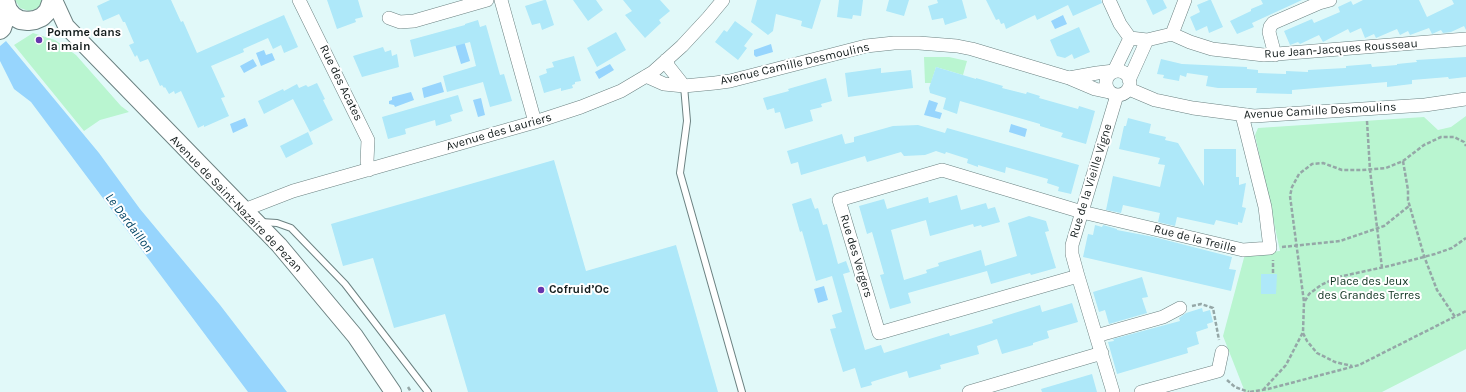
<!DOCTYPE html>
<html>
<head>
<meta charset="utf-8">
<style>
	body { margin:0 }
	canvas { display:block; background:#e1f9f9 }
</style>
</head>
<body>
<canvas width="1466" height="392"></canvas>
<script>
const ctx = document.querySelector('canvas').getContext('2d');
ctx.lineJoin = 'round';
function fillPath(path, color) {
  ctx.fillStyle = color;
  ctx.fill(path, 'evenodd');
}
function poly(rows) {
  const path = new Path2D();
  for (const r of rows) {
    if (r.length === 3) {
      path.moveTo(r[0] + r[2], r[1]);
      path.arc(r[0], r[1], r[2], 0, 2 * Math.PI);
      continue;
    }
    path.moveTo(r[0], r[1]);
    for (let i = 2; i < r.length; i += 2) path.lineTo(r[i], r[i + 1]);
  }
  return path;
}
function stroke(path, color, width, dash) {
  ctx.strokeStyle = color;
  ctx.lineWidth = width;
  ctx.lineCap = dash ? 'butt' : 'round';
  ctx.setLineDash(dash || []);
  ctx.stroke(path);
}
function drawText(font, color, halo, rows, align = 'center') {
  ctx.font = font + ' Karla,sans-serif';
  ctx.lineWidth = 4;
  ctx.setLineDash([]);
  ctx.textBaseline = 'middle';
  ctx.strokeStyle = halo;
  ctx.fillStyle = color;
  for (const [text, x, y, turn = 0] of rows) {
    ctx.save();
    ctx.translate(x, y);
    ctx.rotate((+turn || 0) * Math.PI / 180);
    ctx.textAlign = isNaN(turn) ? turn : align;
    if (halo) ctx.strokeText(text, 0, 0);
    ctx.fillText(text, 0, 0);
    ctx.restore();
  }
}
const green = poly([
	[15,0,44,0,38,8,29,11,20,8],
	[33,33,55,40,76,55,121,106,129,112,100,120,84,131,14,45],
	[924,57,949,57,967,61,963,75,936,67,931,83,925,83],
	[1466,116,1466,349,1382,392,1245,392,1223,336,1245,254,1280,251,1255,135,1258,128,1424,117,1438,130,1451,127]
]);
const water = poly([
	[1063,15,1067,24,1055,29,1051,21],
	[6,41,99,153,140,209,220,305,287,392,248,392,31,102,14,89,0,61,0,46],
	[464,41,470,61,461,64,455,44],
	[771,44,773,52,756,57,754,55,754,50],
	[264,50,266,55,272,53,275,60,261,66,256,53],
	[253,59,257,66,244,73,240,66],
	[610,64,614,70,599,79,595,72],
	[441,82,444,92,424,98,422,88],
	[411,92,414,100,395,107,394,105,389,104,389,101,392,100,392,97],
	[481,98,485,115,478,117,473,100],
	[929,100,938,103,935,111,942,113,940,119,924,115],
	[245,118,248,126,233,133,230,124],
	[1011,124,1027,129,1025,137,1009,132],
	[824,286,828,300,818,303,814,289]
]);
const building = poly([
	[110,0,171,0,181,22,183,21,197,53,284,15,298,47,284,53,281,45,273,49,268,38,243,49,244,52,211,66,225,97,221,98,229,116,204,127,204,125,198,128,181,91,175,94,174,91,169,94,165,87,164,88,162,85,160,86,148,59,140,62,137,55,135,57,129,45,134,43,125,22,123,22,119,14,103,21,97,6],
	[327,0,358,0,363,17,355,19,356,22,337,29],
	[544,0,546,0,554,25,542,30,540,23,532,25,525,6],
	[573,0,596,0,603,10,588,21],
	[623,0,660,0,670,11,659,20,661,23,645,38,625,15,632,11],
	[757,0,821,0,812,29,801,26,802,21,776,14,773,31,768,35,751,22],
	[839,0,863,0,861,16,853,15,852,19,837,17],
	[889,0,909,0,904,16,886,11],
	[937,0,962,0,967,18,945,25,943,18,932,20,928,6,938,3],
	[986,0,1101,0,1102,3,1073,16,1068,5,1037,20,1035,15,1006,29,1004,23,1001,24,999,19,996,20],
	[1146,0,1163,0,1167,8,1153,15],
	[1209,0,1211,0,1223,27,1209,33,1207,26,1196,31,1190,17,1200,12,1197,5],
	[1261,0,1302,0,1252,23,1254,27,1237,34,1230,21,1251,11,1251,9,1263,4],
	[1363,0,1419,0,1427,17,1454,4,1452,0,1466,0,1466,30,1464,26,1451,32,1443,33,1441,30,1432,34,1429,28,1410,35,1408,31,1400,35,1397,29,1376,38,1374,34,1365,38,1361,28,1350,33,1348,29,1323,42,1319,35,1300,44,1298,42,1290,45,1284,31,1312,19,1314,23,1340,12,1338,7,1351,1,1353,5],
	[478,20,480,27,486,25,500,75,504,74,512,101,490,107,483,82,447,92,443,76,476,66,470,42,414,57,410,40,465,25,465,24],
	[735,21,753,34,744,46,747,48,738,60,715,42,724,30,727,32],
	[1079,27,1090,52,1074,59,1072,54,1065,58,1057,56,1050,40],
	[616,32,626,50,597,67,587,48],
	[383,47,385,52,391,50,392,56,397,54,399,67,362,77,353,56],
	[574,56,581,81,575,82,575,84,572,85,573,88,561,91,561,88,544,93,539,76,547,73,546,69,554,67,552,62],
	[1466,57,1466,77,1449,79,1448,77,1412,80,1412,84,1387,87,1387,82,1292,90,1292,94,1256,93,1257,88,1218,88,1206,86,1208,76,1187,73,1186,77,1180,75,1179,81,1163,78,1164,75,1157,74,1161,59,1182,64,1247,67,1247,69,1258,70,1258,73,1286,74,1286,71,1308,72,1308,70,1346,68,1346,66,1371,64,1372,67,1397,65,1397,64,1417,62,1416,60],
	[936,67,976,79,976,78,1003,86,1002,88,1026,94,1027,92,1040,96,1039,98,1078,109,1079,106,1095,111,1086,144,1061,137,1063,133,1040,126,1040,124,960,101,957,114,943,109,946,98,930,93,929,88],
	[881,68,881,73,911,70,913,88,848,97,845,73],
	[826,78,832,101,821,104,822,107,810,110,813,121,785,129,780,112,775,113,774,108,767,110,763,98,789,91,788,89],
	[317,83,325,99,323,100,333,120,310,132,293,99,264,114,258,101,283,89,284,91,297,84,299,88,306,85,308,87],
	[458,95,463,111,450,115,452,121,436,126,435,120,405,129,406,134,388,139,382,117],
	[1128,118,1151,124,1149,133,1166,137,1165,140,1178,143,1204,186,1204,149,1236,149,1236,177,1239,177,1239,185,1246,183,1242,207,1246,208,1242,223,1238,222,1238,225,1216,220,1214,225,1177,217,1175,226,1158,222,1160,213,1123,205,1121,213,1106,210,1113,176,1160,187,1165,165,1158,164,1160,158,1119,149,1124,126,1126,126],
	[918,125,945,133,947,128,1079,165,1071,194,1058,191,1059,187,1047,183,1048,179,1006,167,1005,173,978,165,978,167,967,163,968,159,946,152,945,154,936,151,925,155,904,156,901,152,867,162,865,156,801,175,798,162,791,164,787,151,842,134,845,144,854,142,854,137,893,126],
	[308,132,313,144,286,158,280,146],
	[554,160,586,271,676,245,718,392,468,392,445,314,394,328,373,258,343,266,331,224],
	[957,195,961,210,986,203,988,209,995,207,1000,222,982,227,981,225,974,227,973,224,930,236,926,220,891,230,904,280,927,273,926,270,939,266,938,263,981,250,985,266,1017,256,1008,223,1029,216,1046,221,1049,231,1045,232,1056,268,1031,275,1030,273,991,284,987,271,908,293,911,303,890,309,880,275,884,274,872,232,867,234,859,206,884,199,887,209,928,197,929,203],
	[811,198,815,209,818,208,823,225,827,224,838,264,846,261,850,272,843,274,865,350,881,345,884,353,949,333,950,336,993,323,992,320,1040,305,1042,312,1072,303,1078,322,1047,331,1049,338,1033,343,1033,345,1002,354,997,339,977,346,979,354,940,365,941,369,909,378,907,371,871,382,872,385,861,388,855,368,843,372,830,329,836,328,832,315,842,312,832,276,816,281,802,231,800,232,792,204],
	[1095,225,1102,227,1103,225,1117,229,1117,230,1154,237,1232,257,1229,269,1236,270,1231,291,1083,257,1088,234,1093,235],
	[1261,274,1277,274,1276,294,1261,294],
	[1142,277,1148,297,1142,298,1147,313,1109,324,1105,310,1099,312,1093,292],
	[1202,308,1203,312,1210,310,1213,322,1207,324,1208,328,1196,332,1199,344,1187,348,1188,353,1117,374,1108,342,1114,341,1113,339,1180,321,1179,318,1186,313],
	[1092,374,1097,392,1042,392,1041,389]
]);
const path = poly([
	[1367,121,1370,170,1382,268],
	[1403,161,1408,190,1408,200,1424,256,1437,290,1455,317],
	[1282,247,1340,241,1384,226,1409,206],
	[1273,273,1273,260],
	[1305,301,1309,294,1321,285,1338,277,1389,266,1435,254,1452,248,1466,238],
	[1192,306,1201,304,1213,308,1219,340],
	[1303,333,1307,341,1317,353,1335,362,1352,366],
	[1227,380,1235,387,1249,392],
	[408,387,411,392],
	[1263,390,1286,365,1303,332,1304,302,1290,196,1292,187,1299,174,1312,164,1323,163,1342,170,1362,170,1386,168,1403,161,1424,145,1441,137,1454,137,1464,142,1466,146],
	[1250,392,1268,389,1359,365,1466,311]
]);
const service = poly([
	[684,86,687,121,680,173,742,392],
	[261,222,277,223,291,228,345,284,428,392]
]);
const minor = poly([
	[299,0,368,140,367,161,369,170],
	[501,0,535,122],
	[1109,0,1120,24,1130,38],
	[389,18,400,22,414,21,487,0],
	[1172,34,1190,42,1212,49,1264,55,1466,39],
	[1130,38,1147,40,1172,34,1185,0],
	[1275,55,1269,32,1270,27,1273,23,1319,3,1330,0],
	[666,60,669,67,684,86],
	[1118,83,12],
	[646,76,664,84,684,86,715,83,730,81,866,46,894,43,919,43,957,46,972,49,1069,78,1095,89,1109,92],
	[1069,78,1097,73,1114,71,1130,38],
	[1129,80,1147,40],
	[1129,89,1155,100,1193,108,1254,116,1425,105,1466,99],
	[244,210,293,191,535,122,581,107,621,91,653,72,682,46,708,18,723,0],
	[1078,276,879,333,839,200,942,170,1082,212,1243,250,1270,248,1265,207,1242,115],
	[1096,336,1163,317,1180,308],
	[969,392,1102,353],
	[1113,392,1078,276,1072,254,1072,245,1117,95],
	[1141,392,1218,371,1222,352]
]);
const tertiary = poly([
	[54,0,66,26,279,245,355,336,393,392]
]);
const secondary = poly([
	[5,0,8,10,13,16,20,20,28,21,35,20,42,17,48,11,52,0],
	[0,30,2,28,8,10]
]);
const markers = [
	[39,40,4,"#6735ad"],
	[541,290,4,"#6735ad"]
];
const poiNames = [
	["Pomme dans",47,33],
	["la main",47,47],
	["Cofruid’Oc",549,290]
];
const streetNames = [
	["Rue Jean-Jacques Rousseau",1341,49,-4],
	["Avenue Camille Desmoulins",795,64,-13],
	["Rue des Acates",341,83,64],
	["Avenue Camille Desmoulins",1320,111,-3],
	["Avenue des Lauriers",499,132,-16],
	["Rue de la Vieille Vigne",1091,181,-73],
	["Avenue de Saint-Nazaire de Pezan",236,204,46],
	["Rue de la Treille",1195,239,14],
	["Rue des Vergers",856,256,73]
];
const parkNames = [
	["Place des Jeux",1369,282],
	["des Grandes Terres",1369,296]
];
const waterNames = [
	["Le Dardaillon",129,223,53]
];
fillPath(green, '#b9f5d0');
fillPath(water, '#97d5fd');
fillPath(building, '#aee8f9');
stroke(service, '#6c8282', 8);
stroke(minor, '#6c8282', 14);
stroke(tertiary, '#6c8282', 18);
stroke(secondary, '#6c8282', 20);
stroke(path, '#95a7a7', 2.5, [4, 2]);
stroke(service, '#fff', 6);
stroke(minor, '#fff', 13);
stroke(tertiary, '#fff', 16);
stroke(secondary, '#fff', 18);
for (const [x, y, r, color] of markers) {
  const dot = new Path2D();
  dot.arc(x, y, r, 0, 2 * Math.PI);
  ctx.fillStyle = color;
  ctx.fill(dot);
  stroke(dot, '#fff', 1.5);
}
drawText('bold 12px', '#141d1d', '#fff', poiNames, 'left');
drawText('12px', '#141d1d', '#fff', streetNames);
drawText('12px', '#103421', '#fff', parkNames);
drawText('italic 13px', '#004465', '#fff', waterNames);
</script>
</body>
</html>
